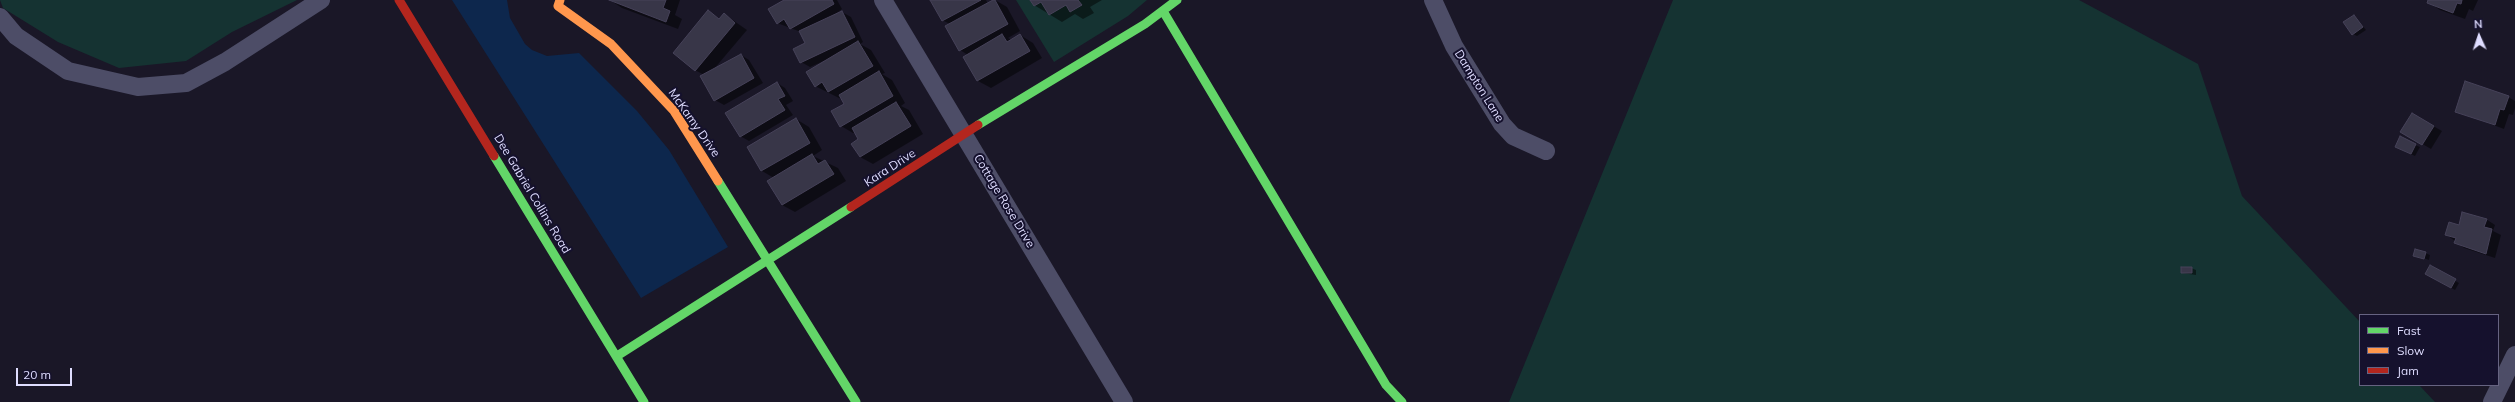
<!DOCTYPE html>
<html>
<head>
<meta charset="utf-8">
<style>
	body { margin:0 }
	#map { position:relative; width:2515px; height:402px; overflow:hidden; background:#1a1727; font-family:Mulish,sans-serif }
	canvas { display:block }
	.legend { position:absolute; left:2359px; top:314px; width:140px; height:72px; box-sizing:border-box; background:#15112d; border:1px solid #666381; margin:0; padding:5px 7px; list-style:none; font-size:12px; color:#dfddff }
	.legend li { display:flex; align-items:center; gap:8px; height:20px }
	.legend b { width:20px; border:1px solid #666381 }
	.north { position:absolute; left:2459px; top:16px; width:40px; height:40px; -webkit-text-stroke:3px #15112d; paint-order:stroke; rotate:357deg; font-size:11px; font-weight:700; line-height:16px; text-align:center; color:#dfddff }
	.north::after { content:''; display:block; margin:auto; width:14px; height:18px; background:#dfddff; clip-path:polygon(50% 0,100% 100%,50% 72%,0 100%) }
	.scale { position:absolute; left:16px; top:368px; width:56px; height:18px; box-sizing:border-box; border:2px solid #dfddff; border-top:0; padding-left:5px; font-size:12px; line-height:14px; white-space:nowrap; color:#dfddff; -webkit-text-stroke:3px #15112d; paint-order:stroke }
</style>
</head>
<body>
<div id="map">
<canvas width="2515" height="402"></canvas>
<ul class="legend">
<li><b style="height:5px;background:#63d668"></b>Fast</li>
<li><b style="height:5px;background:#ff974d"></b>Slow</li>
<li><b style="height:5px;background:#b3261e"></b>Jam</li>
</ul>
<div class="north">N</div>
<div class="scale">20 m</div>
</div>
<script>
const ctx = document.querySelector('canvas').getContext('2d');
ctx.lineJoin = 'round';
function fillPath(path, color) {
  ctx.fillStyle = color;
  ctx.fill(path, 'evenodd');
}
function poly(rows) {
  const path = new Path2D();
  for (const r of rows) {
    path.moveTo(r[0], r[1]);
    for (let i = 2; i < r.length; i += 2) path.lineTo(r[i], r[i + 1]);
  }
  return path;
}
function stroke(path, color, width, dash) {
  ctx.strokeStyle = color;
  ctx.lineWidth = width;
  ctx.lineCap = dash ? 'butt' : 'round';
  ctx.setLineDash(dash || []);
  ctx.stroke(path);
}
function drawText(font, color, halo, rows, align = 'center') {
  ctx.font = font + ' Mulish,sans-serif';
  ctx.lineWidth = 4;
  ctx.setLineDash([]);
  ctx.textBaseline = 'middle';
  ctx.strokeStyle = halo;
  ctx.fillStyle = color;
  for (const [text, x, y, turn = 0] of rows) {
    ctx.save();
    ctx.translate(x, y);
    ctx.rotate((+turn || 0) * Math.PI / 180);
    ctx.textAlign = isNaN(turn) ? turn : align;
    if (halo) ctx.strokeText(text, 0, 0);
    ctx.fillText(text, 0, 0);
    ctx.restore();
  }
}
const green = poly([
	[0,0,297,0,232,32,186,61,119,68,58,42,3,8],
	[1016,0,1147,0,1128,16,1054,62],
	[1673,0,2079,0,2198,64,2242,196,2360,322,2360,385,2419,385,2435,402,1509,402]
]);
const water = poly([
	[452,0,507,0,510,18,525,44,532,50,547,56,579,53,637,111,669,150,728,247,641,298]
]);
const shadow = poly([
	[610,0,680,0,675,15,682,19,678,29,622,8],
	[786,0,837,0,842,9,830,18,842,12,851,17,863,42,860,44,871,50,885,73,882,74,892,80,905,103,901,106,909,110,923,134,873,164,860,157,860,140,855,132,853,133,841,126,845,104,841,99,815,86,826,60,810,67,801,62,807,44,801,32,777,23],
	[931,0,986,0,988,4,995,0,1007,7,1020,31,1008,38,1012,40,1020,35,1033,43,1042,58,991,88,978,81,964,57,968,55,960,50,950,24,942,20],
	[1031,0,1102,0,1090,7,1094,13,1083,19,1075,14,1062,22,1034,5],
	[2429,0,2478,0,2473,11,2469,9,2465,19,2440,10,2428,2],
	[709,12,720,19,724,14,747,30,714,69,741,55,749,60,763,83,724,105,715,100,704,75,695,70],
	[2354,16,2366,30,2357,36,2353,34],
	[777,83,785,88,793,101,786,105,793,115,749,141,740,136],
	[2508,97,2515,101,2515,108,2513,115,2509,114,2504,129,2456,111],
	[2412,114,2442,131,2431,149,2402,132],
	[796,119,809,127,822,150,813,156,838,168,846,181,795,212,782,205,774,178,762,171,748,147],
	[2415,145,2420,147,2415,156,2400,149],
	[2486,219,2495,225,2493,231,2501,235,2495,258,2464,248,2447,235,2460,226],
	[2425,253,2430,255,2429,260,2414,255],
	[2430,267,2459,283,2455,290,2426,274],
	[2191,268,2196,270,2196,275,2182,273]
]);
const building = poly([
	[609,0,666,0,663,8,670,11,666,22,609,0],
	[784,0,832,0,834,4,790,29,784,19,777,24,768,9,784,0],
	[930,0,981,0,942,21,930,0],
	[993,0,995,0,1008,24,959,51,945,26,993,0],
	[1030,0,1078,0,1082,5,1070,12,1066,5,1049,15,1041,2,1034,6,1030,0],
	[2428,0,2462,0,2461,4,2457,3,2453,13,2427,3,2428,0],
	[708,10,719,19,724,13,735,23,695,71,673,53,708,10],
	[842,11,855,37,800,63,793,49,805,43,799,31,842,11],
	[2354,15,2363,27,2352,35,2343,22,2354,15],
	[1002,34,1007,42,1020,34,1030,51,977,81,963,57,1002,34],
	[858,41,873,66,828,92,822,82,815,87,806,72,858,41],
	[741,54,754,78,714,101,700,76,741,54],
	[879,71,893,96,840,127,831,111,844,104,839,95,879,71],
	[2465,81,2509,96,2504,110,2500,109,2495,125,2455,112,2465,81],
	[777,82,785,96,778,99,785,110,740,137,725,113,777,82],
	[896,102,911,126,860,157,851,144,858,139,852,128,896,102],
	[2412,113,2434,126,2422,145,2400,132,2412,113],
	[796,118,810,143,761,171,747,147,796,118],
	[2400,136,2416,144,2411,154,2395,147,2400,136],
	[812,154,818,164,825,160,834,174,782,205,767,181,812,154],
	[2462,212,2487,219,2484,227,2492,229,2486,254,2454,243,2456,238,2445,235,2449,222,2459,225,2462,212],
	[2415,249,2426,252,2424,259,2413,256,2415,249],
	[2430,265,2456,279,2451,288,2425,274,2430,265],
	[2181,267,2192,267,2192,273,2181,273,2181,267]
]);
const street = poly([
	[883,0,1124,402],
	[1433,0,1454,46,1502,124,1513,136,1546,151],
	[0,17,16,36,68,71,138,87,186,83,225,62,321,0],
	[2492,402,2515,355]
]);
const fast = poly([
	[1163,11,1386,385,1402,402],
	[978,125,1145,24,1177,0],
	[494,156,644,402],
	[718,181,856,402],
	[617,356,851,207]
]);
const slow = poly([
	[560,0,558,6,611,44,674,111,718,181]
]);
const jam = poly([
	[399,0,494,156],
	[851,207,978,125]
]);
const streetNames = [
	["Dampton Lane",1479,86,58],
	["McKamy Drive",694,123,55],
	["Kara Drive",890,168,-33],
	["Dee Gabriel Collins Road",532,194,59],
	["Cottage Rose Drive",1004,201,59]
];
fillPath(green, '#153332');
fillPath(water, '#0d274d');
fillPath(shadow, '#0007');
fillPath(building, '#383648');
stroke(building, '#464259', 1);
stroke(street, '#4d4d67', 18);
stroke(fast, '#63d668', 9);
stroke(slow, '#ff974d', 9);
stroke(jam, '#b3261e', 9);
drawText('12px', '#dfddff', '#15112d', streetNames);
</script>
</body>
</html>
